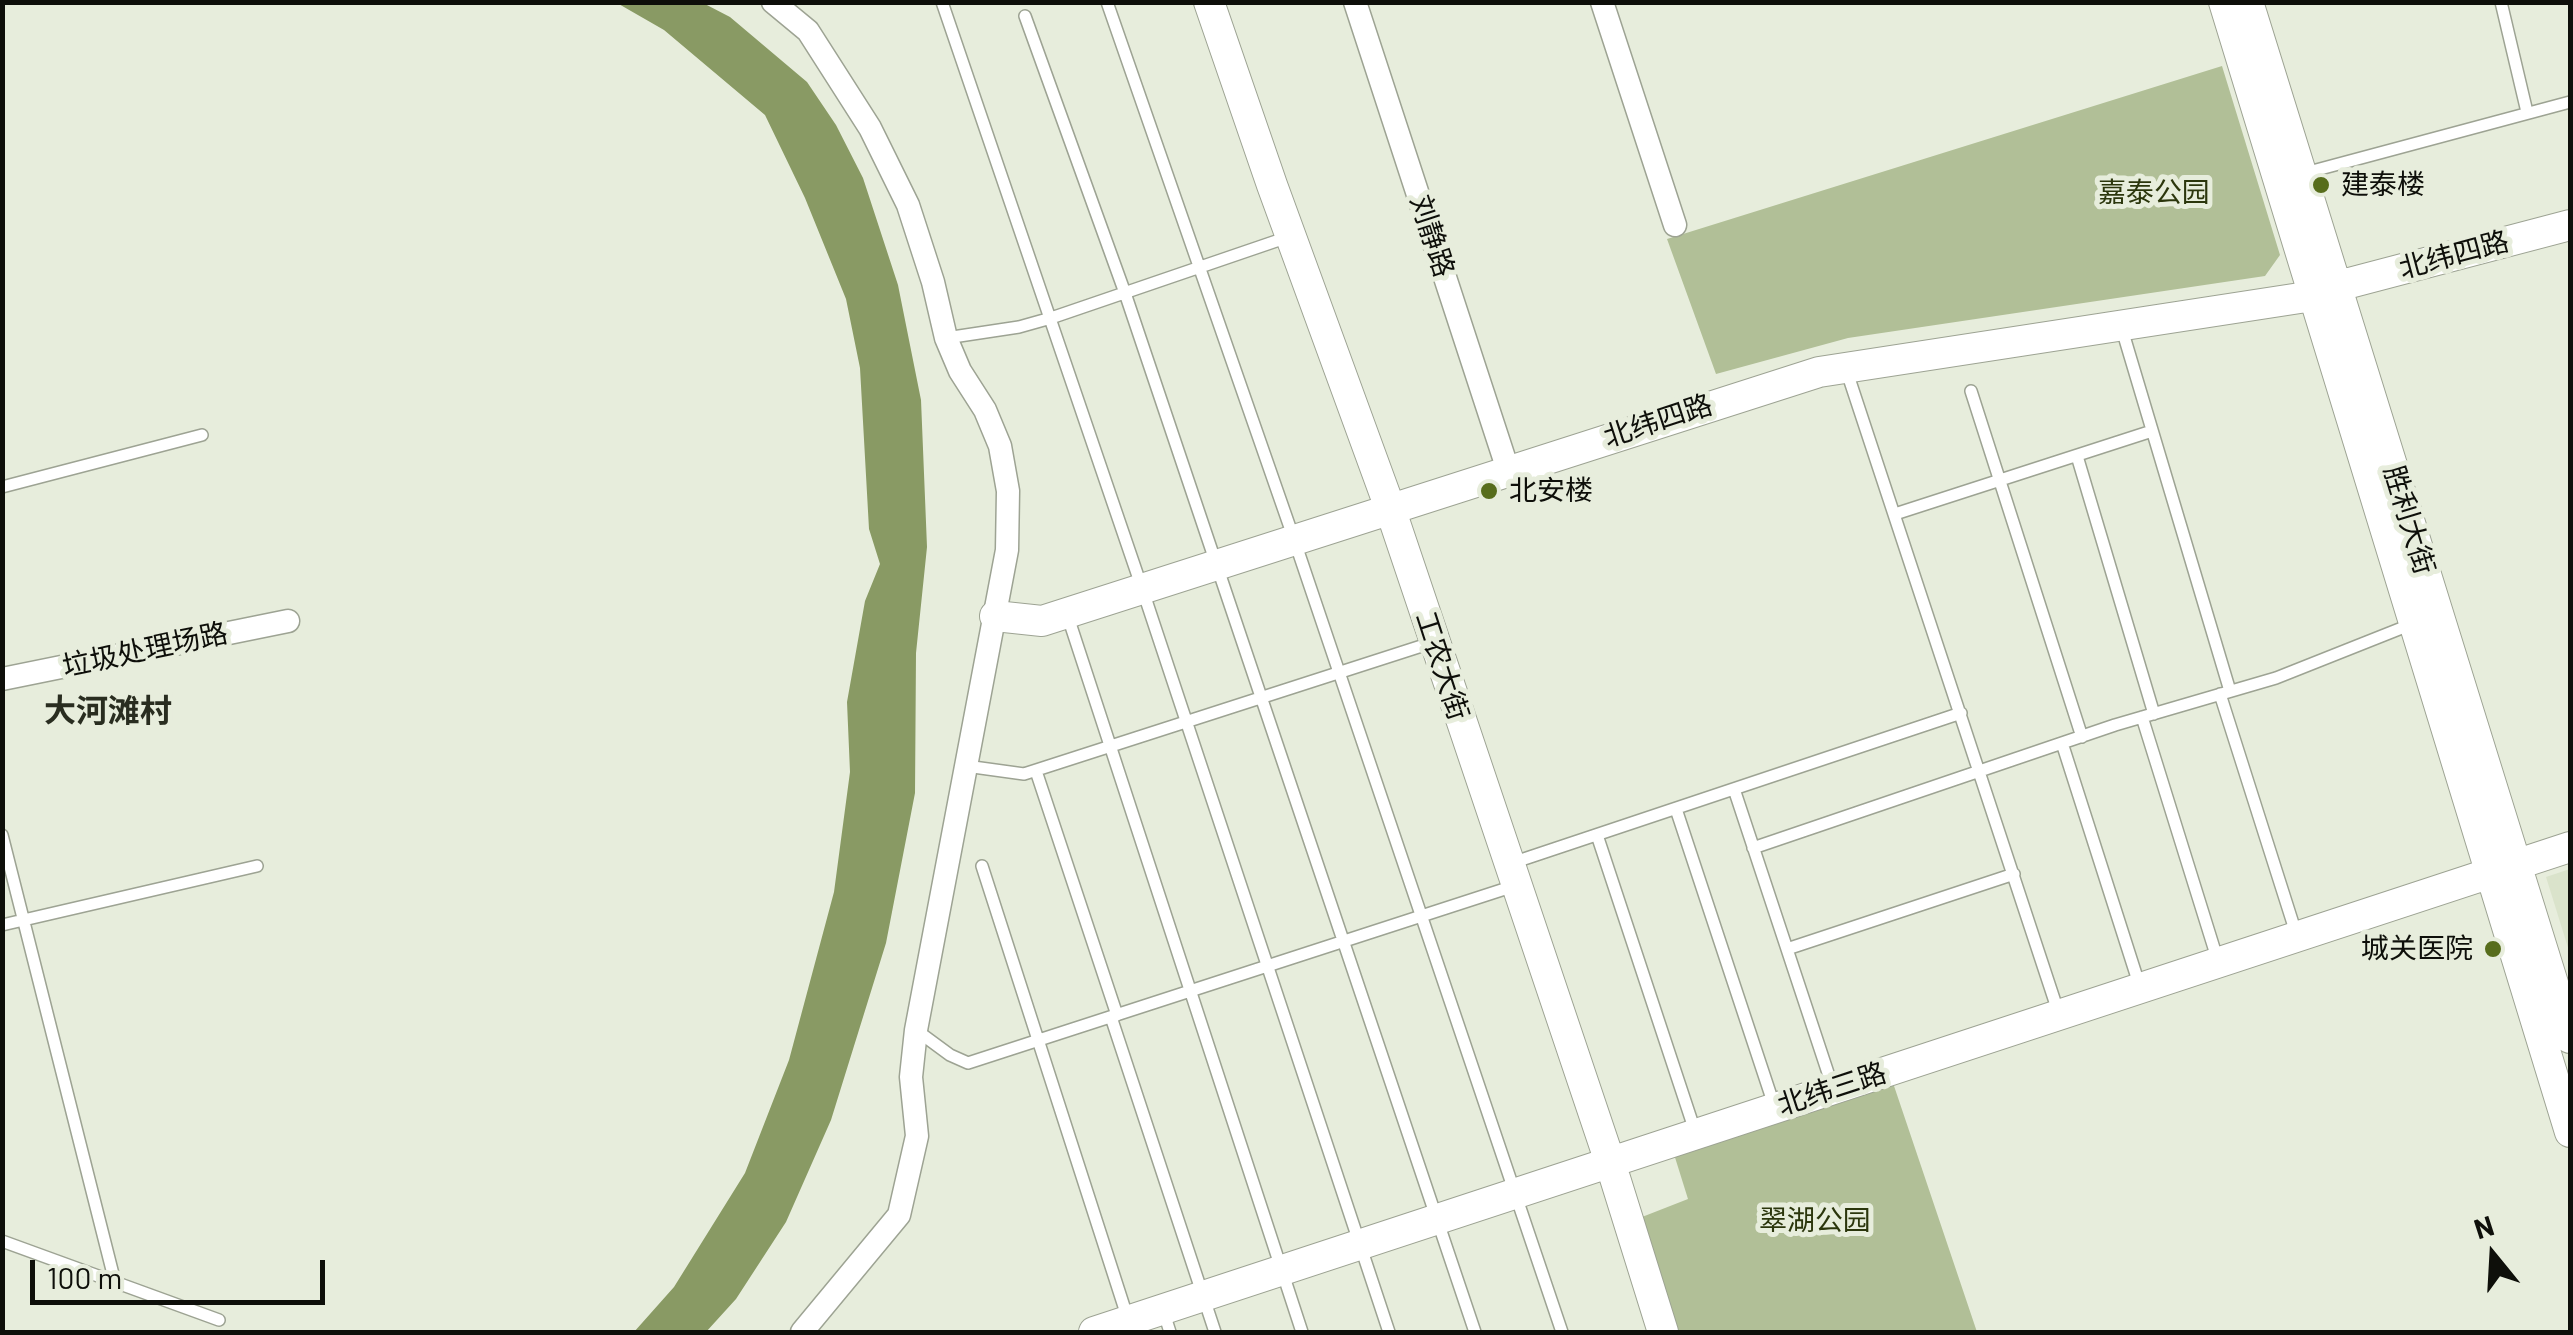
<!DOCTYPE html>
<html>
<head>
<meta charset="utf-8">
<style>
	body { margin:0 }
	#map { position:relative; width:2573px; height:1335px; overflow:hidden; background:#e7eddc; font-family:Barlow,sans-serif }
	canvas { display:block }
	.frame { position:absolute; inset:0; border:5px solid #0e0f0a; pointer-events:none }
	.north { position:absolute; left:2443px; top:1205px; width:100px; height:100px; -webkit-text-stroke:8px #e7eddc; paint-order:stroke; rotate:342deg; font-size:28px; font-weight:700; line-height:40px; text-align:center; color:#0e0f0a }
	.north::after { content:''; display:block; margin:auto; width:35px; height:45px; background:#0e0f0a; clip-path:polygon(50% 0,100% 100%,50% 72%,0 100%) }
	.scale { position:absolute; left:30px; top:1260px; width:295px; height:45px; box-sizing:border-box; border:5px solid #0e0f0a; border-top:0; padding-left:12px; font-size:30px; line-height:35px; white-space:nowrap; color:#0e0f0a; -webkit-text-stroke:8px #e7eddc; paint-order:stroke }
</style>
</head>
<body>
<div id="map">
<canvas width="2573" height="1335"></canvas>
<div class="frame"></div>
<div class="north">N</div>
<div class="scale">100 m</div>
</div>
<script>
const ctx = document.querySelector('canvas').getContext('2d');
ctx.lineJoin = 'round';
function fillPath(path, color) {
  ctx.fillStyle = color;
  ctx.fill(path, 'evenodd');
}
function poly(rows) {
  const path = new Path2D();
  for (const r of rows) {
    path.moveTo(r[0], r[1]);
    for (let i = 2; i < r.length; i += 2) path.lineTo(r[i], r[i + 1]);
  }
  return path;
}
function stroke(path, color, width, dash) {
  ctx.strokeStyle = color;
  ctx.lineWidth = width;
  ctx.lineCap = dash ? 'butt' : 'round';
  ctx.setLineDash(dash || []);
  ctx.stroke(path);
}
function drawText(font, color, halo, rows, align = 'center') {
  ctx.font = font + ' Barlow,"Noto Sans SC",sans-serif';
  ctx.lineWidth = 10;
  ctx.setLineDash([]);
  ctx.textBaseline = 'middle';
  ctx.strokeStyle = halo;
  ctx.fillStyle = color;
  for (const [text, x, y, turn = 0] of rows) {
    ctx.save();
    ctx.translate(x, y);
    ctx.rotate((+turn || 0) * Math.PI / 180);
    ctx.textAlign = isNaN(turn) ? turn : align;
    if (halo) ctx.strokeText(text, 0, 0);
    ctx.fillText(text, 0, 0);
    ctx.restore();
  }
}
const built = poly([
	[2570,869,2570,954,2546,877]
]);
const green = poly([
	[2222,66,2280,255,2265,276,1848,338,1716,374,1667,239],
	[1891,1077,1977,1332,1679,1332,1642,1217,1688,1199,1673,1151]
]);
const water = poly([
	[617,3,703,3,730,17,807,82,836,125,863,178,898,285,921,400,927,547,916,653,915,793,886,943,831,1120,786,1222,736,1299,706,1332,634,1332,674,1287,745,1173,789,1060,834,892,850,772,847,702,865,601,880,564,869,529,860,368,846,299,805,198,765,115,664,30]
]);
const lane = poly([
	[942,2,1142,588,1389,1332],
	[1107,2,1294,539,1562,1332],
	[2501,2,2527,112],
	[1025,16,1125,293,1475,1332],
	[2305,173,2570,102],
	[2121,326,2230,691],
	[946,338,1019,327,1051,318,1291,236],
	[1846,369,2058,1011],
	[1971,391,2082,737],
	[2077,456,2154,714],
	[2,487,202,435],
	[1895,514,2152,431],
	[1068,617,1302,1332],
	[2220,694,2296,933],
	[2142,717,2218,961],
	[2062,743,2140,987],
	[966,766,1024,774,1434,642],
	[1036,771,1117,1015],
	[1734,789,1833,1088],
	[1676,809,1775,1108],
	[2,835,115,1282],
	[1597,835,1696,1134],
	[1753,848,2115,725,2276,678,2412,624],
	[1512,863,1961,713],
	[982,866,1128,1319],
	[2,925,257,866],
	[1787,949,2014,874],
	[1111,1017,1215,1332],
	[916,1030,950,1055,968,1063,1514,886],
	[2,1241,219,1320],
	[1163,1310,1170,1332]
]);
const street = poly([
	[773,2,808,31,870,128,908,205,933,282,946,338,960,371,985,410,1000,446,1008,491,1007,550,916,1030,911,1077,917,1136,899,1215,802,1332],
	[1355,2,1508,470],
	[1602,2,1675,225],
	[2,679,288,621]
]);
const secondary = poly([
	[1209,2,1272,185,1390,508,1610,1162,1663,1332],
	[2224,2,2570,1132],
	[2248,2,2570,1038],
	[995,616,1042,621,1819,372,2313,296,2338,286,2570,225],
	[1094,1332,2570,847]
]);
const markers = [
	[2321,185,10,"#576d1c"],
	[1489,491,10,"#576d1c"],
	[2493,949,10,"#576d1c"]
];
const poiNames = [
	["建泰楼",2341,185],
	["北安楼",1509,491],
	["城关医院",2473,949,"right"]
];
const parkNames = [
	["嘉泰公园",2154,193],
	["翠湖公园",1815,1221]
];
const streetNames = [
	["刘静路",1432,236,72],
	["北纬四路",2454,255,-15],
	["北纬四路",1658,421,-18],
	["胜利大街",2409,520,73],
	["垃圾处理场路",145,650,-12],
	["工农大街",1442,666,72],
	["北纬三路",1832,1089,-18]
];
const quarterNames = [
	["大河滩村",108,711]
];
fillPath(built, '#dae3cb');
fillPath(green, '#b1bf97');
fillPath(water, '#899a64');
stroke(lane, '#9da393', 14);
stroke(street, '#9da393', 25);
stroke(secondary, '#9da393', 32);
stroke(lane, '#fff', 11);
stroke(street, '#fff', 22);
stroke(secondary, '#fff', 30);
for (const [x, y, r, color] of markers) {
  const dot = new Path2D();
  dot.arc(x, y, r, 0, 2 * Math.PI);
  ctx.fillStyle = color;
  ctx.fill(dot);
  stroke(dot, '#e7eddc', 4);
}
drawText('28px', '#0e0f0a', '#e7eddc', poiNames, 'left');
drawText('28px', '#2b360c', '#e7eddc', parkNames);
drawText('28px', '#0e0f0a', '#e7eddc', streetNames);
drawText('bold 32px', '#292d20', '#e7eddc', quarterNames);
</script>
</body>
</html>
